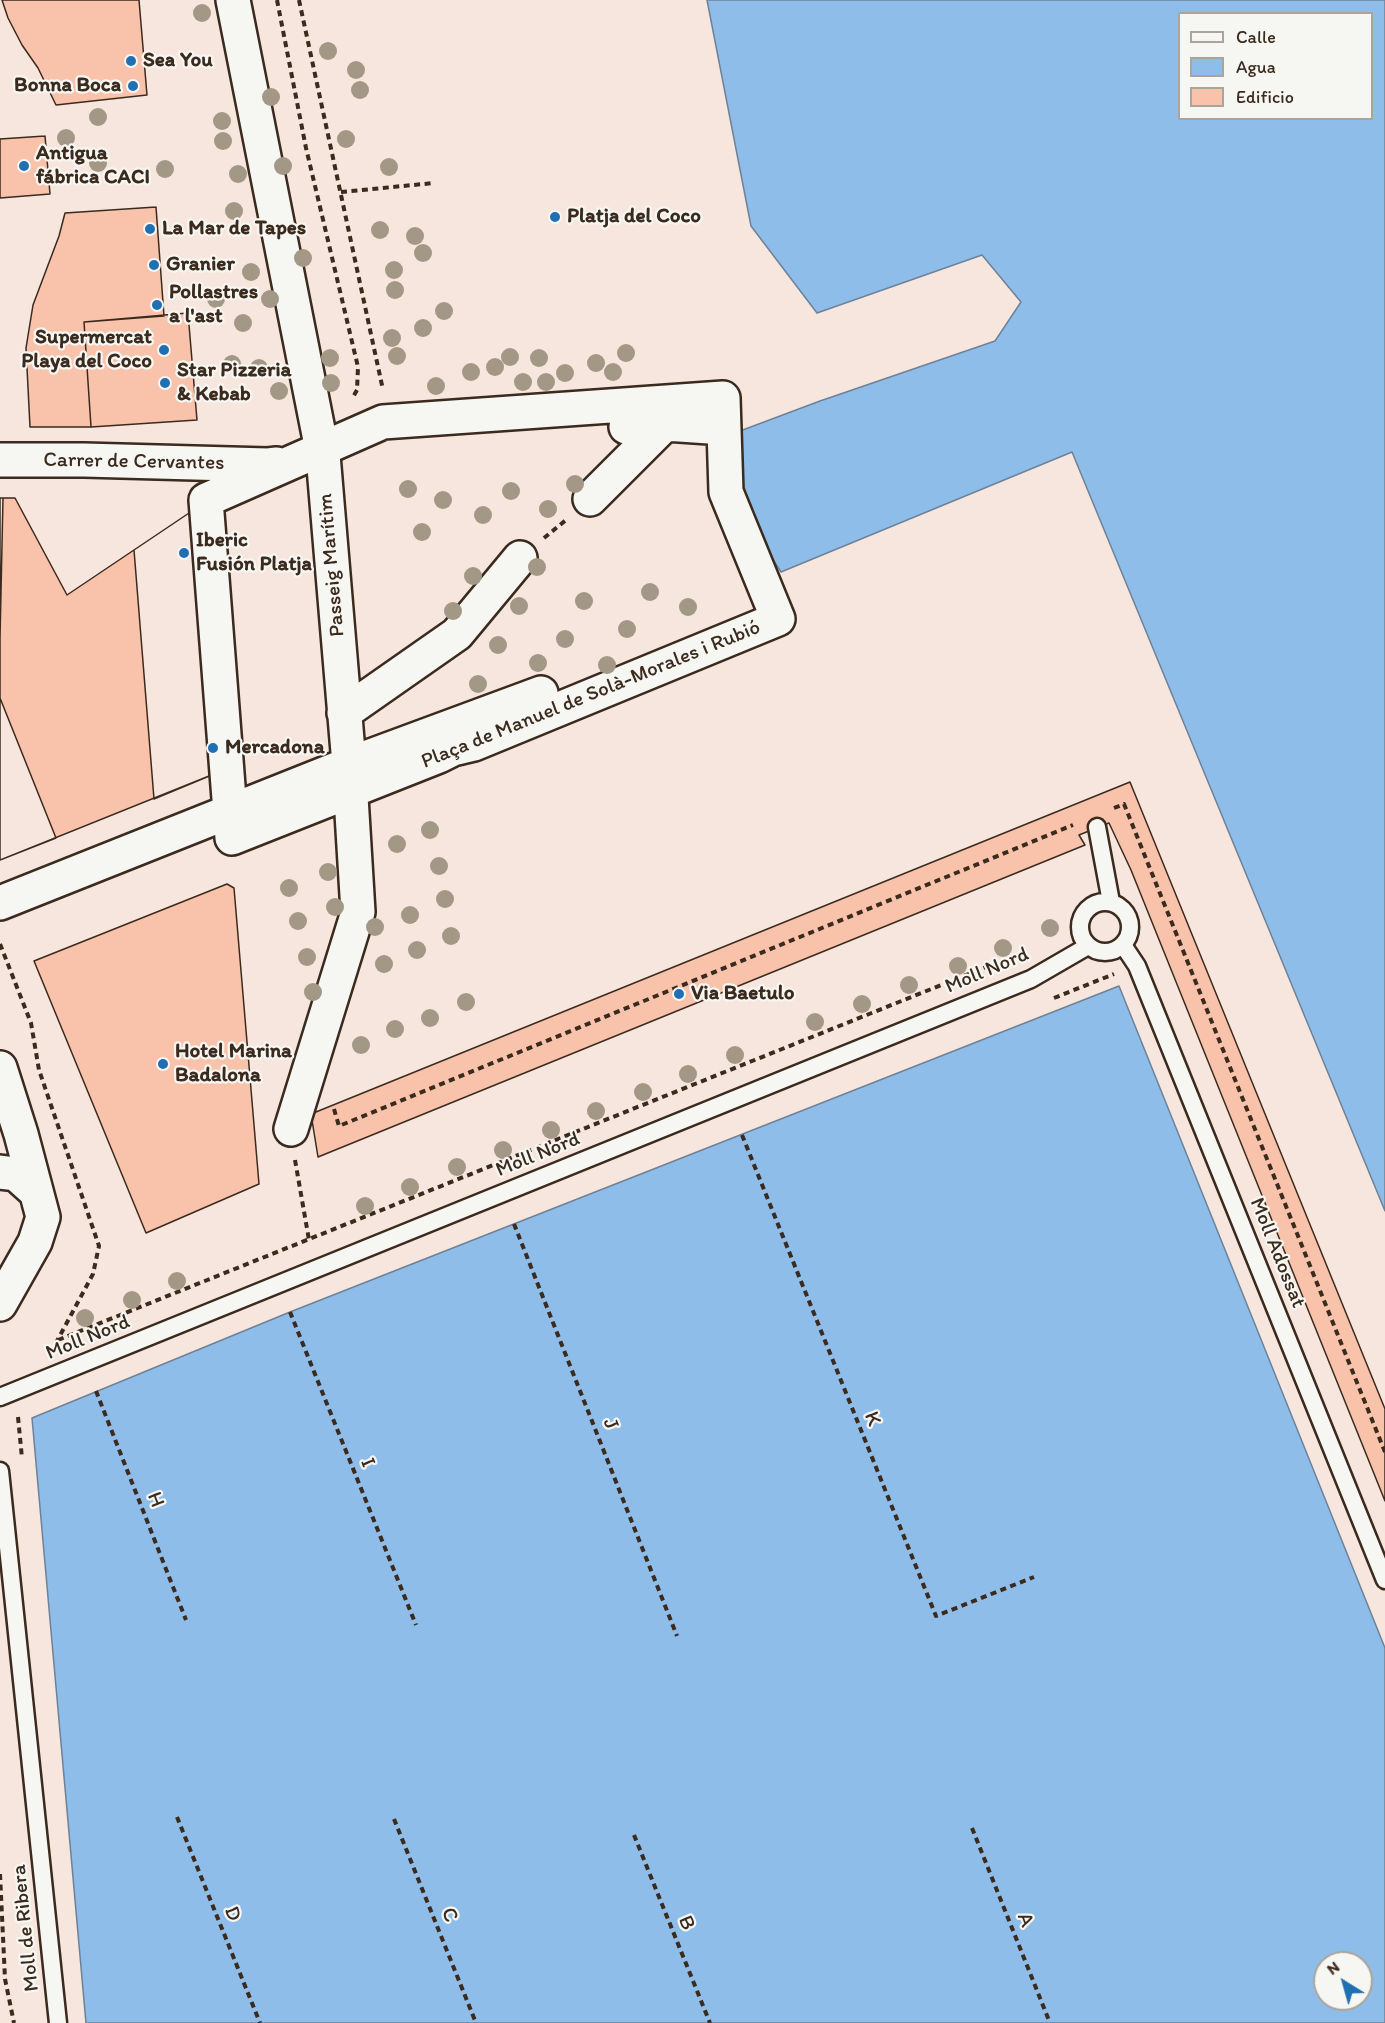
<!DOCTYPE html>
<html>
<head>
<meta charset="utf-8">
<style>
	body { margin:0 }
	#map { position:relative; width:1385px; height:2023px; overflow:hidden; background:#f7e6dd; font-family:Itim,sans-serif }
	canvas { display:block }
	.legend { position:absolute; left:1178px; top:12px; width:195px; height:108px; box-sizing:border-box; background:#f6f6f2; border:2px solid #aba49d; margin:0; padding:8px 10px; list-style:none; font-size:18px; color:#3b2a1e }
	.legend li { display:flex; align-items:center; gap:12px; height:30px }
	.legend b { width:30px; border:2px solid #aba49d }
	.north { position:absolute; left:1313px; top:1951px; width:60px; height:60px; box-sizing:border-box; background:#f6f6f2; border:2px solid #aba49d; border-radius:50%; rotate:323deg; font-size:16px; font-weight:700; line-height:24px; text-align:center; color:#3b2a1e }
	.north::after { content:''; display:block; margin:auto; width:21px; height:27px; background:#1f6fb2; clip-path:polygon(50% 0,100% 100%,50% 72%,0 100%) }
</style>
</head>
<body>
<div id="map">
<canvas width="1385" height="2023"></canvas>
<ul class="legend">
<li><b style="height:8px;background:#f6f6f2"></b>Calle</li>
<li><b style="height:16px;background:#8ebde9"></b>Agua</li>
<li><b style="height:16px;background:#f8c2ab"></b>Edificio</li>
</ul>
<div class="north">N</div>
</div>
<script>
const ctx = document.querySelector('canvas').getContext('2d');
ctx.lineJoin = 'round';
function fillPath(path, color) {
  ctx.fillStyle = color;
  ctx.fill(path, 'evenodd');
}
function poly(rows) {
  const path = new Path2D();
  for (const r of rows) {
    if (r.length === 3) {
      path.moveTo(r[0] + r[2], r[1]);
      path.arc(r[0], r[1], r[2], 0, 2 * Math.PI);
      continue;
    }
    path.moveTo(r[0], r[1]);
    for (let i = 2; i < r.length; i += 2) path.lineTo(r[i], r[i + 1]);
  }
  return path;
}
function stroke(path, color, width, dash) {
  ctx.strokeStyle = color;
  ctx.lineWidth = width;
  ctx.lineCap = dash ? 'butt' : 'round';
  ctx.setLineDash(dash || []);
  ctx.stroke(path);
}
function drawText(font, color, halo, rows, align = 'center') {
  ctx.font = font + ' Itim,sans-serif';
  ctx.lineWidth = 4.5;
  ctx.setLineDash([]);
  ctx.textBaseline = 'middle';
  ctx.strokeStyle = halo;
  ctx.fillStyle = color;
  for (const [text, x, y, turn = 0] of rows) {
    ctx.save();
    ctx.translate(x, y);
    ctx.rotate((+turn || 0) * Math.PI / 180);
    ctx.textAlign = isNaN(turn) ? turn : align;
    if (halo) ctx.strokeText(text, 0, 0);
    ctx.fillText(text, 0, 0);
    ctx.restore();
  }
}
const water = poly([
	[707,0,1385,0,1385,1211,1072,452,781,572,740,508,740,431,820,401,995,341,1021,302,982,255,817,313,751,226,707,0],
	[1180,14,1372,14,1372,118,1180,118,1180,14],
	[1119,986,1385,1648,1385,2023,86,2023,32,1418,290,1312,1119,986],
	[1325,1963,1361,1963,1361,1999,1325,1999,1325,1963]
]);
const building = poly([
	[2,0,139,0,147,95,56,105,38,68,22,45,8,18,2,0],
	[45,136,50,194,0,198,0,139,45,136],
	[156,207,164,316,84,322,91,427,30,427,26,348,33,305,59,236,65,213,156,207],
	[188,313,197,420,91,427,84,322,188,313],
	[0,498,15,498,67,595,198,507,219,772,0,860,0,498],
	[0,498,3,498,0,638,0,498],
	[198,507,219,772,154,799,134,550,198,507],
	[0,698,56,838,0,860,0,698],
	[1130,782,1385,1409,1385,1501,1131,870,1109,823,1079,835,1085,845,318,1157,311,1114,1130,782],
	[227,884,234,888,259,1184,146,1233,34,961,227,884]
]);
const path = poly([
	[277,0,306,148,358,367,357,390,352,399],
	[299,0,383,390],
	[341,192,434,183],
	[544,538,566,520],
	[1114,808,1124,804,1385,1452],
	[0,944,31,1023,39,1070,99,1246,93,1274,57,1341,60,1348],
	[1054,998,1114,974],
	[334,1109,339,1126,1073,825],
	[742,1135,936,1616,1034,1577],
	[295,1160,309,1240],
	[514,1224,677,1636],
	[290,1312,416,1625],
	[58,1340,991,965],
	[96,1391,186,1620],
	[18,1417,22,1458],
	[177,1817,260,2023],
	[394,1819,476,2023],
	[972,1828,1050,2023],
	[634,1835,710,2023],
	[0,1874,5,1979,14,2023]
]);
const lane = poly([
	[1097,827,1111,902],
	[1105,927,25],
	[1123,945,1137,966,1385,1580],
	[0,1397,1031,979,1088,946],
	[0,1471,58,2023]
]);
const street = poly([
	[723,398,726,492,778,619,474,744,453,749,439,756,232,838,206,500,383,422,723,398],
	[626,427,665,424,724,428],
	[0,460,84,460,268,465,277,464],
	[590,499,665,424],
	[344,713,457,634,520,558],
	[0,903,349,764,323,455,233,0],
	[0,1068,21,1134,43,1217,35,1242,0,1304],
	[291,1129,358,912,349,764,541,693],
	[0,1172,16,1174,35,1191]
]);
const trees = [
	[202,13],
	[328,51],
	[356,70],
	[360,90],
	[271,97],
	[98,117],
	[222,121],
	[66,138],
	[346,139],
	[223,141],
	[98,163],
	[283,166],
	[389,167],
	[165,169],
	[238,174],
	[234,211],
	[380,230],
	[415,236],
	[423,253],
	[303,258],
	[394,270],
	[251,272],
	[395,290],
	[216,299],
	[270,299],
	[444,311],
	[243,323],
	[423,328],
	[392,338],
	[626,353],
	[397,356],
	[510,357],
	[330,358],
	[539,358],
	[596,363],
	[232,364],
	[495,367],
	[259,368],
	[471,372],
	[613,372],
	[565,373],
	[523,382],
	[546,382],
	[331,383],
	[436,386],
	[279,391],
	[575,484],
	[408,489],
	[511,491],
	[443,500],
	[548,509],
	[483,515],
	[422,532],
	[537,567],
	[473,576],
	[650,592],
	[584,601],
	[519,606],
	[688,607],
	[453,611],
	[627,629],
	[565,639],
	[498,645],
	[538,663],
	[607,665],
	[478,684],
	[430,830],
	[397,844],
	[439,866],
	[328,872],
	[289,888],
	[445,899],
	[335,907],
	[410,915],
	[298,921],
	[375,927],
	[1050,928],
	[451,936],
	[1003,948],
	[417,950],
	[307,957],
	[384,964],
	[958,966],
	[909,985],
	[313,992],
	[466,1002],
	[862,1004],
	[430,1018],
	[815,1022],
	[395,1029],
	[361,1045],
	[735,1055],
	[688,1074],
	[643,1092],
	[596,1111],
	[551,1130],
	[503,1150],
	[457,1167],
	[410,1187],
	[365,1206],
	[177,1281],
	[132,1300],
	[85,1318]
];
const markers = [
	[131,61,6,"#1f6fb2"],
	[133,86,6,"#1f6fb2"],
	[24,166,6,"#1f6fb2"],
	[555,217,6,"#1f6fb2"],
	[150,229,6,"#1f6fb2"],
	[154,265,6,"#1f6fb2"],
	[157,305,6,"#1f6fb2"],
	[164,350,6,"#1f6fb2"],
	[165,383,6,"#1f6fb2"],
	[184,553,6,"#1f6fb2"],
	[213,748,6,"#1f6fb2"],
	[679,994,6,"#1f6fb2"],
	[163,1064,6,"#1f6fb2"]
];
const poiNames = [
	["Sea You",143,61],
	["Bonna Boca",121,86,"right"],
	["Antigua",36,154],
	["fábrica CACI",36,178],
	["Platja del Coco",567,217],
	["La Mar de Tapes",162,229],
	["Granier",166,265],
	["Pollastres",169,293],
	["a l'ast",169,317],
	["Supermercat",152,338,"right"],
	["Playa del Coco",152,362,"right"],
	["Star Pizzeria",177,371],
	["& Kebab",177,395],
	["Iberic",196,541],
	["Fusión Platja",196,565],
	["Mercadona",225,748],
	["Via Baetulo",691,994],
	["Hotel Marina",175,1052],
	["Badalona",175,1076]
];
const streetNames = [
	["Carrer de Cervantes",134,462,1],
	["Passeig Marítim",332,565,-95],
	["Plaça de Manuel de Solà-Morales i Rubió",591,695,-22],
	["Moll Nord",987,971,-23],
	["Moll Nord",538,1155,-22],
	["Moll Adossat",1277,1253,68],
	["Moll Nord",88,1338,-22],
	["K",872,1419,68],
	["J",610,1424,68],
	["I",367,1463,68],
	["H",155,1500,69],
	["D",232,1914,68],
	["C",449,1915,68],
	["A",1025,1920,68],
	["B",686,1923,68],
	["Moll de Ribera",26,1928,-96]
];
fillPath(water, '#8ebde9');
stroke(water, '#6d8298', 1.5);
fillPath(building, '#f8c2ab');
stroke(building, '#3b2a1e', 1.5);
stroke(lane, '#3b2a1e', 21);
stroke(street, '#3b2a1e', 38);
stroke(path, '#3b2a1e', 4, [6, 4.5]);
stroke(lane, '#f6f6f2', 16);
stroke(street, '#f6f6f2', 33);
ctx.fillStyle = '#a29885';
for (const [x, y] of trees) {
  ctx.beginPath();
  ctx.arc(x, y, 9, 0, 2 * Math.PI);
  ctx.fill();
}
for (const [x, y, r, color] of markers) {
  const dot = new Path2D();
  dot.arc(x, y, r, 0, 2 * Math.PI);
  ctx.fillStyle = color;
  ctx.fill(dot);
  stroke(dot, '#f6f6f2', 2);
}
drawText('bold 21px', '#3b2a1e', '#f6f6f2', poiNames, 'left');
drawText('21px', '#3b2a1e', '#f6f6f2', streetNames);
</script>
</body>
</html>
